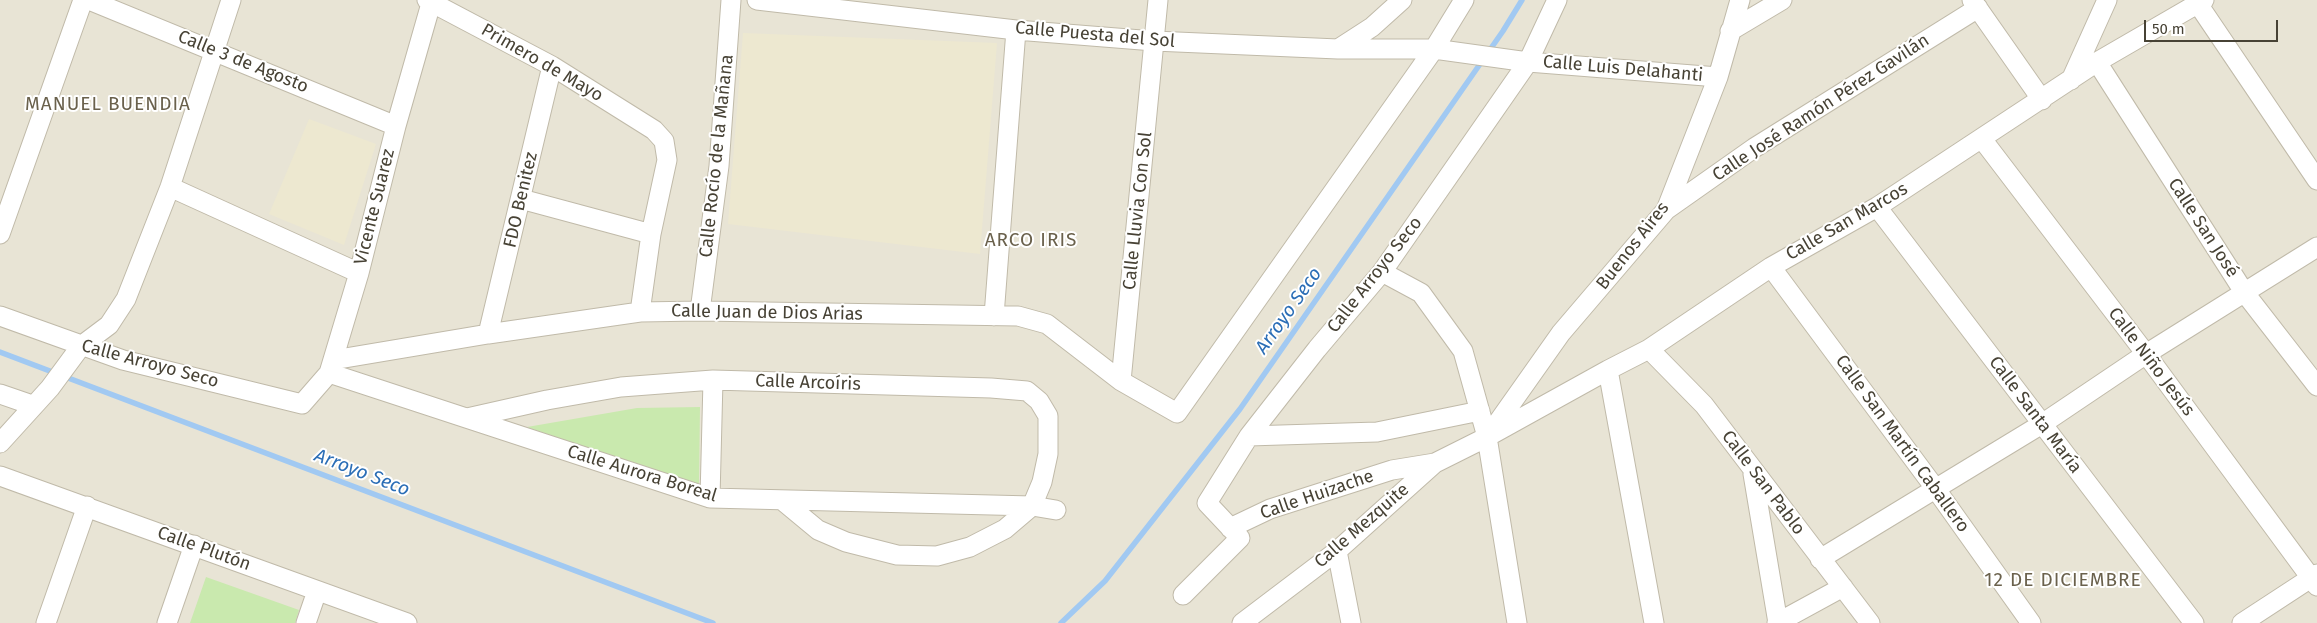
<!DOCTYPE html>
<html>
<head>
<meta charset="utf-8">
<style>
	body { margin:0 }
	#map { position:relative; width:2317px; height:623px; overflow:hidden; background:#f4f1e7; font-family:"Fira Sans",sans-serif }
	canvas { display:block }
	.scale { position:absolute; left:2144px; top:20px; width:134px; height:22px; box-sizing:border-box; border:2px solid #474235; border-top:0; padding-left:6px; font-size:15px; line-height:18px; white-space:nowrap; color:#474235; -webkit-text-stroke:4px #fff; paint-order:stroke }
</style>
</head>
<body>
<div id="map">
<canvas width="2317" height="623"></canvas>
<div class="scale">50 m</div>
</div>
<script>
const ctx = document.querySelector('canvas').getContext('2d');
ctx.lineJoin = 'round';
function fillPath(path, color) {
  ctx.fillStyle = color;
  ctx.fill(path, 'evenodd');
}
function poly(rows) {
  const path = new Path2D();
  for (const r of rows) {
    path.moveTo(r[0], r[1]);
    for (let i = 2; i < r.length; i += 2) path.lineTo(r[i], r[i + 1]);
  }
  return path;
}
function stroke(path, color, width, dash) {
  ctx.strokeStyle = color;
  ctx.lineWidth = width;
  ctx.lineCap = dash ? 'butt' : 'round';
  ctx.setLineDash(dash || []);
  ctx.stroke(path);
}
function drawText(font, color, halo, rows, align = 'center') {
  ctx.font = font + ' "Fira Sans",sans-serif';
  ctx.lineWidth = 4;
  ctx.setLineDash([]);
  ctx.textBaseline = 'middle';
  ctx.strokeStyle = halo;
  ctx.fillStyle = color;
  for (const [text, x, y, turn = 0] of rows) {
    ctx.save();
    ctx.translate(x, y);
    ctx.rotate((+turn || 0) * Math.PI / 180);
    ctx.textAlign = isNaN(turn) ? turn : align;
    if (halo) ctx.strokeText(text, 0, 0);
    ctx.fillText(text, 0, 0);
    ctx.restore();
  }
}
const residential = poly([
	[0,0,2317,0,2317,623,0,623]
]);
const education = poly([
	[743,33,997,43,980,254,728,224],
	[309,119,376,144,344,245,269,214]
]);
const green = poly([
	[700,407,699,488,527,427,637,408],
	[206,577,299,610,295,623,190,623]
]);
const stream = poly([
	[0,352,713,623],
	[1061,623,1105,581,1240,409,1503,31,1522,0]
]);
const minor = poly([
	[89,0,396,126],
	[427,0,552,66,654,130,664,141,667,160,651,234,640,312],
	[757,0,1016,30,1154,41,1338,49,1434,49,1528,62,1718,77],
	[1972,0,2042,100],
	[2198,4,2317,180],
	[1730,31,1782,0],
	[1338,49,1372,27,1402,0],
	[2097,62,2244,292,2317,386],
	[2071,80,2107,0],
	[1982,139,2146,354,2317,586],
	[170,187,359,273],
	[521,199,651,234],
	[1877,207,2194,623],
	[1666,210,1754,148,1978,8],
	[0,234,83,0],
	[1771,267,1935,488,2031,623],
	[1382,272,1421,293,1463,351,1487,437,1517,623],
	[700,311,719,166,731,0],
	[0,316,123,360,302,404,329,373,359,273,396,126,432,0],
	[994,316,1016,30],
	[488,334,552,66],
	[1649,349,1704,405,1870,623],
	[333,360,488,334,640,312,700,311,1018,316,1047,324,1121,381,1177,413,1434,49,1464,0],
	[1608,370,1654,623],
	[329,373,710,498,1032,506,1056,510],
	[1121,381,1158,0],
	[0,394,32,405],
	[467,418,547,400,621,387,713,380,991,388,1027,391,1039,401,1048,416,1048,454,1042,482,1032,506,1005,529,970,547,937,556,897,555,846,542,818,530,783,501],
	[1491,432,1561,333,1666,210,1718,77,1740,0],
	[1249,436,1377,432,1480,411],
	[0,443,50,388,81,346,109,325,126,299,170,187,231,0],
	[1753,474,1778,623],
	[0,476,407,623],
	[710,498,713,380],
	[1230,528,1270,509,1392,470,1435,463],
	[1337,551,1351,623],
	[1820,559,2042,424,2146,354,2317,247],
	[1183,595,1240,538,1207,503,1249,436,1317,349,1382,272,1528,62,1557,0],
	[46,623,87,506],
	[167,623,194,545],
	[306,623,317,591],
	[1242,623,1337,551,1435,463,1487,437,1608,370,1649,349,1771,267,1877,207,2097,62,2204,0],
	[1777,623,1843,587],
	[2242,623,2317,574]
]);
const streetNames = [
	["Calle Puesta del Sol",1095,35,5],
	["Calle 3 de Agosto",243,62,22],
	["Primero de Mayo",542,63,30],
	["Calle Luis Delahanti",1623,69,5],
	["Calle José Ramón Pérez Gavilán",1821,108,-33],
	["Calle Rocío de la Mañana",717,156,-84],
	["FDO Benitez",521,200,-77],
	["Vicente Suarez",375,207,-76],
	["Calle Lluvia Con Sol",1138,211,-84],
	["Calle San Marcos",1847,222,-30],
	["Calle San José",2203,228,57],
	["Buenos Aires",1633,246,-52],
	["Calle Arroyo Seco",1375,275,-52],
	["Calle Juan de Dios Arias",767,313,1],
	["Calle Niño Jesús",2151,362,53],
	["Calle Arroyo Seco",150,364,15],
	["Calle Arcoíris",808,383,2],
	["Calle Santa María",2035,415,53],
	["Calle San Martín Caballero",1902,444,54],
	["Calle Aurora Boreal",642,474,17],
	["Calle San Pablo",1763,483,53],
	["Calle Huizache",1317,495,-19],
	["Calle Mezquite",1362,526,-41],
	["Calle Plutón",204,549,20]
];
const neighbourhoodNames = [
	["MANUEL BUENDIA",108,105],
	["ARCO IRIS",1031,241],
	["12 DE DICIEMBRE",2063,581]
];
const waterNames = [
	["Arroyo Seco",1289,311,-55],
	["Arroyo Seco",362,473,21]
];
fillPath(residential, '#e8e4d5');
fillPath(education, '#ede8d0');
fillPath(green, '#c9e9ae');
stroke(stream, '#a1c9f2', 5.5);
stroke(minor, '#c0baa9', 21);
stroke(minor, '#fff', 19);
drawText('18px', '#474235', '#fff', streetNames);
ctx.letterSpacing = '1px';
drawText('19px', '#6a614c', '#fff', neighbourhoodNames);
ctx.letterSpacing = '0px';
drawText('italic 19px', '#2b6eb6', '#fff', waterNames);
</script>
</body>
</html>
